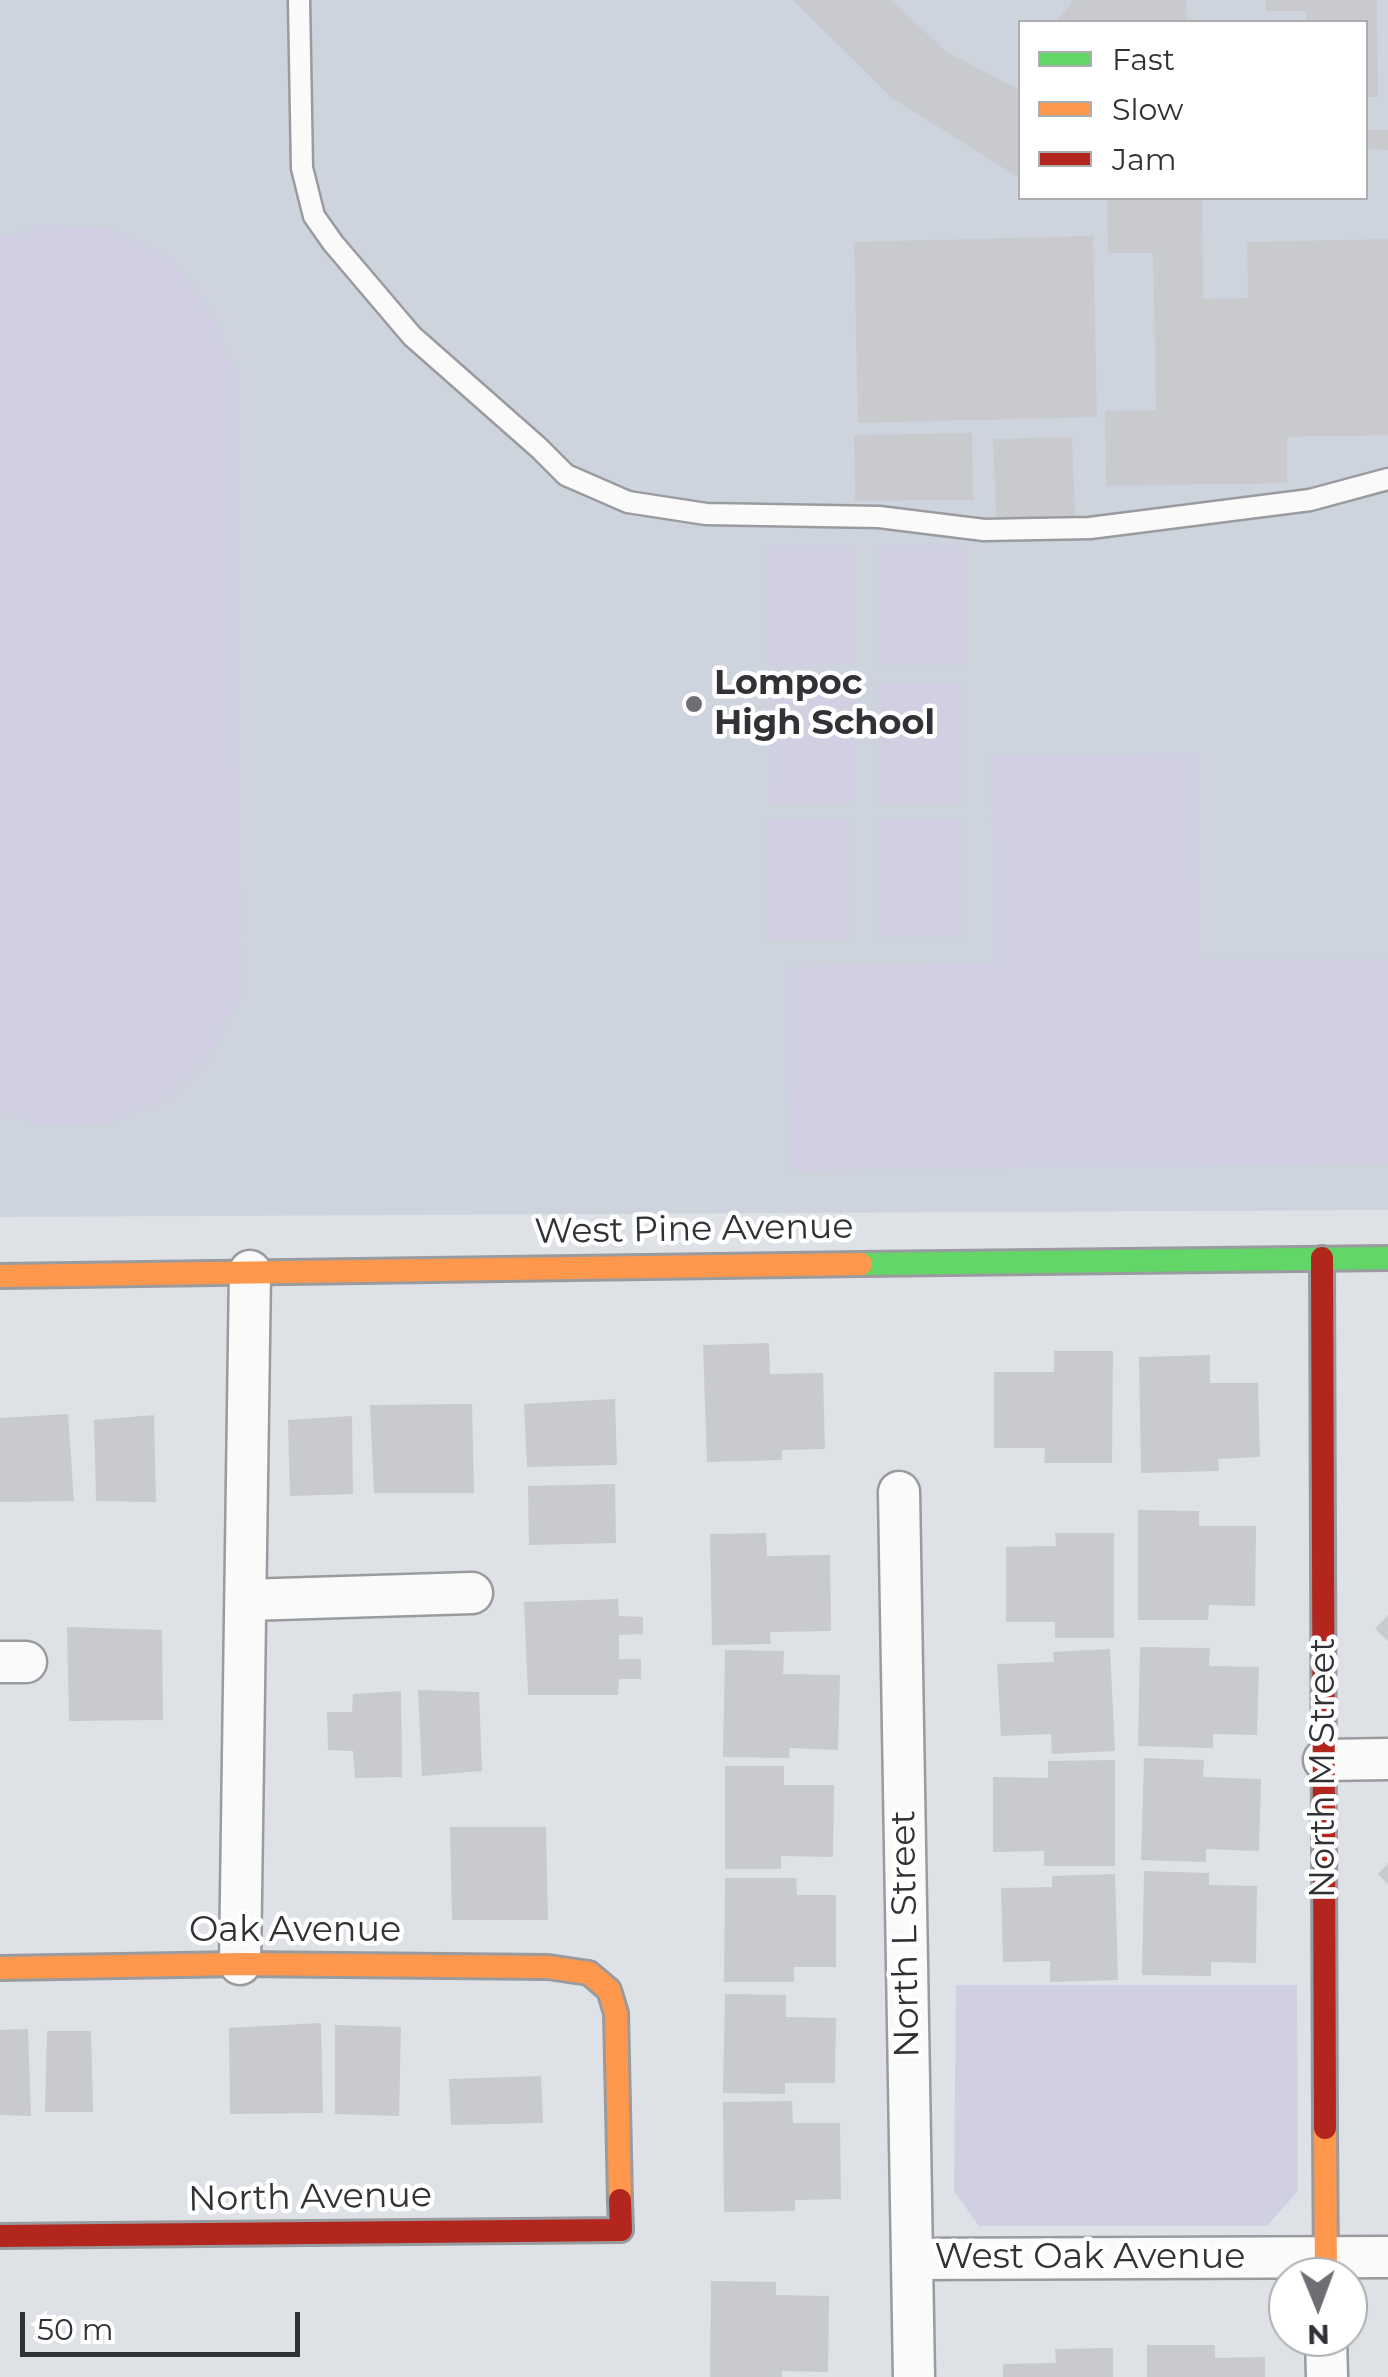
<!DOCTYPE html>
<html>
<head>
<meta charset="utf-8">
<style>
	body { margin:0 }
	#map { position:relative; width:1388px; height:2377px; overflow:hidden; background:#dee1e6; font-family:Montserrat,sans-serif }
	canvas { display:block }
	.legend { position:absolute; left:1018px; top:20px; width:350px; height:180px; box-sizing:border-box; background:#fff; border:2px solid #acadaf; margin:0; padding:12px 18px; list-style:none; font-size:30px; color:#303236 }
	.legend li { display:flex; align-items:center; gap:20px; height:50px }
	.legend b { width:50px; border:2px solid #acadaf }
	.north { position:absolute; left:1268px; top:2257px; width:100px; height:100px; box-sizing:border-box; background:#fff; border:2px solid #acadaf; border-radius:50%; rotate:179deg; font-size:28px; font-weight:700; line-height:40px; text-align:center; color:#303236 }
	.north::after { content:''; display:block; margin:auto; width:35px; height:45px; background:#6d6f74; clip-path:polygon(50% 0,100% 100%,50% 72%,0 100%) }
	.scale { position:absolute; left:20px; top:2312px; width:280px; height:45px; box-sizing:border-box; border:5px solid #303236; border-top:0; padding-left:12px; font-size:30px; line-height:35px; white-space:nowrap; color:#303236; -webkit-text-stroke:8px #fff; paint-order:stroke }
</style>
</head>
<body>
<div id="map">
<canvas width="1388" height="2377"></canvas>
<ul class="legend">
<li><b style="height:12px;background:#63d668"></b>Fast</li>
<li><b style="height:12px;background:#ff974d"></b>Slow</li>
<li><b style="height:12px;background:#b3261e"></b>Jam</li>
</ul>
<div class="north">N</div>
<div class="scale">50 m</div>
</div>
<script>
const ctx = document.querySelector('canvas').getContext('2d');
ctx.lineJoin = 'round';
function fillPath(path, color) {
  ctx.fillStyle = color;
  ctx.fill(path, 'evenodd');
}
function poly(rows) {
  const path = new Path2D();
  for (const r of rows) {
    path.moveTo(r[0], r[1]);
    for (let i = 2; i < r.length; i += 2) path.lineTo(r[i], r[i + 1]);
  }
  return path;
}
function stroke(path, color, width, dash) {
  ctx.strokeStyle = color;
  ctx.lineWidth = width;
  ctx.lineCap = dash ? 'butt' : 'round';
  ctx.setLineDash(dash || []);
  ctx.stroke(path);
}
function drawText(font, color, halo, rows, align = 'center') {
  ctx.font = font + ' Montserrat,sans-serif';
  ctx.lineWidth = 9;
  ctx.setLineDash([]);
  ctx.textBaseline = 'middle';
  ctx.strokeStyle = halo;
  ctx.fillStyle = color;
  for (const [text, x, y, turn = 0] of rows) {
    ctx.save();
    ctx.translate(x, y);
    ctx.rotate((+turn || 0) * Math.PI / 180);
    ctx.textAlign = isNaN(turn) ? turn : align;
    if (halo) ctx.strokeText(text, 0, 0);
    ctx.fillText(text, 0, 0);
    ctx.restore();
  }
}
const built = poly([
	[0,0,1388,0,1388,1210,0,1217],
	[1021,22,1366,22,1366,198,1021,198]
]);
const green = poly([
	[42,225,108,229,171,258,210,311,235,372,241,995,209,1056,166,1100,113,1123,36,1125,0,1112,0,238],
	[767,545,853,546,853,665,766,665],
	[880,546,966,546,965,666,879,666],
	[769,683,855,683,855,803,768,803],
	[878,684,964,684,963,803,877,803],
	[1197,754,1200,960,1388,958,1388,1163,790,1171,786,966,994,963,991,756],
	[877,819,964,819,963,938,877,938],
	[765,820,851,820,851,940,764,939],
	[956,1985,1297,1985,1298,2191,1267,2226,979,2226,954,2191]
]);
const building = poly([
	[793,0,892,0,945,51,1021,91,1021,179,892,98],
	[1074,0,1186,0,1187,22,1058,22,1056,21],
	[1266,0,1377,0,1378,97,1366,97,1366,22,1306,22,1306,11,1266,11],
	[1366,130,1388,130,1388,150,1366,149],
	[1107,198,1202,198,1203,299,1248,298,1247,242,1388,239,1388,435,1287,437,1287,483,1106,486,1105,411,1156,410,1153,253,1108,253],
	[1093,236,1097,417,858,423,854,242],
	[972,433,973,500,855,501,854,435],
	[1072,437,1075,516,996,518,993,439],
	[769,1343,770,1374,823,1373,825,1449,782,1450,782,1460,707,1462,703,1345],
	[1054,1351,1113,1351,1112,1463,1044,1463,1045,1448,994,1448,994,1372,1054,1372],
	[1210,1355,1210,1383,1258,1383,1260,1457,1218,1459,1219,1471,1141,1473,1139,1357],
	[615,1399,617,1465,527,1467,524,1404],
	[472,1404,474,1493,374,1493,370,1405],
	[68,1414,74,1501,0,1502,0,1418],
	[154,1415,156,1502,96,1501,94,1420],
	[352,1416,353,1494,290,1496,288,1420],
	[615,1484,616,1543,529,1545,528,1486],
	[1138,1510,1199,1511,1199,1526,1256,1526,1255,1606,1209,1605,1208,1620,1138,1620],
	[766,1533,767,1556,830,1555,831,1631,770,1632,771,1644,712,1645,710,1534],
	[1055,1533,1114,1533,1114,1638,1055,1638,1055,1622,1006,1622,1006,1547,1056,1546],
	[618,1599,619,1616,643,1617,643,1634,619,1635,619,1659,641,1659,641,1679,619,1679,618,1695,528,1695,524,1602],
	[1388,1615,1388,1641,1375,1629],
	[67,1627,162,1630,163,1720,69,1721],
	[1140,1647,1210,1648,1209,1666,1259,1667,1257,1735,1213,1734,1213,1748,1138,1746],
	[1110,1649,1115,1751,1052,1754,1051,1734,1001,1736,997,1664,1054,1662,1053,1652],
	[725,1650,784,1651,783,1674,840,1675,838,1750,790,1748,789,1758,723,1757],
	[418,1690,479,1692,482,1771,422,1776],
	[401,1691,402,1777,355,1778,353,1751,328,1750,327,1712,352,1712,353,1694],
	[1144,1758,1204,1760,1203,1777,1261,1779,1259,1851,1206,1849,1206,1862,1141,1860],
	[1115,1760,1115,1866,1044,1866,1044,1851,993,1852,993,1777,1048,1778,1048,1761],
	[725,1766,784,1766,784,1785,834,1785,833,1857,781,1856,781,1869,725,1869],
	[450,1827,546,1827,548,1920,452,1920],
	[1388,1863,1388,1884,1378,1874],
	[1144,1871,1209,1873,1209,1885,1257,1886,1256,1963,1211,1962,1211,1976,1142,1975],
	[1115,1874,1118,1980,1050,1982,1050,1961,1003,1962,1001,1888,1052,1887,1052,1876],
	[725,1878,796,1878,797,1895,836,1895,836,1967,794,1967,794,1982,724,1982],
	[725,1994,786,1995,786,2017,836,2018,835,2083,785,2083,785,2094,723,2093],
	[321,2023,323,2113,230,2114,229,2028],
	[335,2025,401,2027,399,2116,335,2114],
	[28,2029,31,2116,0,2115,0,2030],
	[47,2031,91,2031,93,2112,45,2112],
	[541,2076,543,2123,451,2125,449,2079],
	[792,2101,793,2123,840,2123,841,2199,795,2200,795,2211,724,2212,723,2102],
	[711,2281,776,2282,776,2295,829,2296,828,2372,782,2371,782,2377,710,2377],
	[1147,2345,1215,2345,1215,2358,1265,2357,1265,2377,1147,2377],
	[1113,2348,1113,2377,1003,2377,1003,2364,1056,2363,1055,2349]
]);
const lane = poly([
	[299,0,302,168,314,216,333,243,412,336,539,448,566,475,628,502,706,514,879,517,984,530,1090,528,1310,500,1388,479]
]);
const street = poly([
	[899,1492,914,2377],
	[246,1600,472,1593],
	[0,1662,26,1662],
	[1324,1760,1388,1759],
	[240,1964,250,1271],
	[912,2259,1388,2257],
	[1326,2337,1327,2377]
]);
const fast = poly([
	[861,1264,1388,1258]
]);
const slow = poly([
	[0,1276,861,1264],
	[0,1968,240,1964,548,1967,589,1973,609,1990,616,2013,620,2200],
	[1325,2128,1326,2277]
]);
const jam = poly([
	[1322,1258,1325,2128],
	[0,2236,621,2230,620,2200]
]);
const markers = [
	[694,704,10,"#6d6f74"]
];
const poiNames = [
	["Lompoc",714,684],
	["High School",714,724]
];
const streetNames = [
	["West Pine Avenue",694,1230,-1],
	["North M Street",1324,1768,-90],
	["Oak Avenue",295,1931],
	["North L Street",906,1934,-91],
	["North Avenue",310,2198,-1],
	["West Oak Avenue",1090,2258]
];
fillPath(built, '#cdd4de');
fillPath(green, '#d1d0e2');
fillPath(building, '#c8cace');
stroke(lane, '#999b9f', 25);
stroke(street, '#999b9f', 45);
stroke(fast, '#999b9f', 28);
stroke(slow, '#999b9f', 28);
stroke(jam, '#999b9f', 28);
stroke(lane, '#fafafb', 20);
stroke(street, '#fafafb', 40);
stroke(fast, '#63d668', 22);
stroke(slow, '#ff974d', 22);
stroke(jam, '#b3261e', 22);
for (const [x, y, r, color] of markers) {
  const dot = new Path2D();
  dot.arc(x, y, r, 0, 2 * Math.PI);
  ctx.fillStyle = color;
  ctx.fill(dot);
  stroke(dot, '#fff', 4);
}
drawText('bold 35px', '#303236', '#fff', poiNames, 'left');
drawText('35px', '#303236', '#fff', streetNames);
</script>
</body>
</html>
